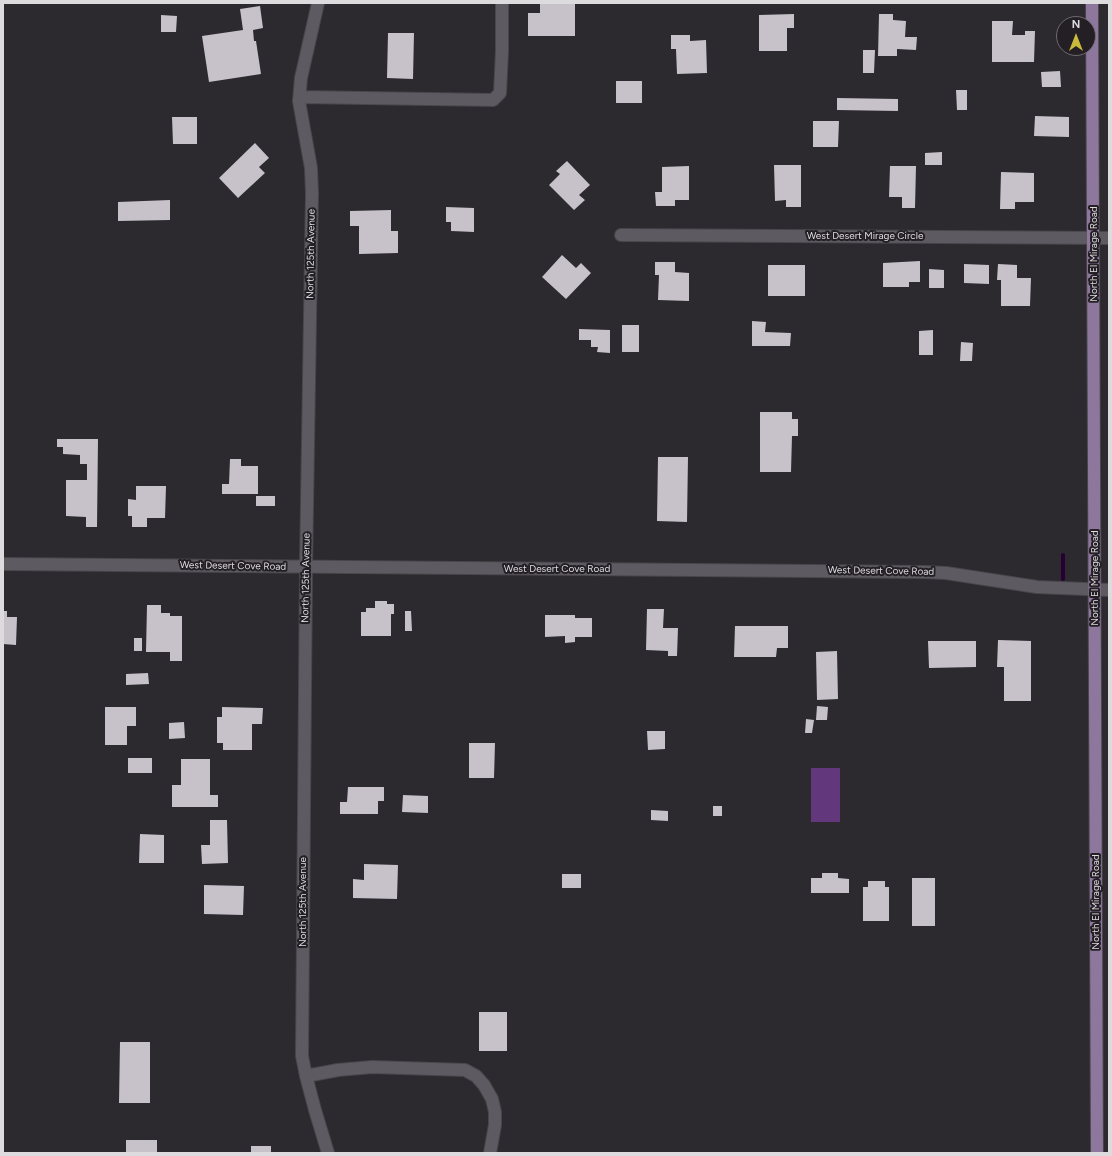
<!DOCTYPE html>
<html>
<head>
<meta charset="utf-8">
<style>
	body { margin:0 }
	#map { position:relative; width:1112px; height:1156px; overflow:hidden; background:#2c292f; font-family:Figtree,sans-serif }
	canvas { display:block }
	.frame { position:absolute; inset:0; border:4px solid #dedbdf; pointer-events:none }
	.north { position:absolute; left:1056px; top:16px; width:40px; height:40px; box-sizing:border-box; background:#231f25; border:1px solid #6e6a6f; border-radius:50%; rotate:0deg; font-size:11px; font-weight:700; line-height:16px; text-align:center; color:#dedbdf }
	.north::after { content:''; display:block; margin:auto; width:14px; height:18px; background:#caba3a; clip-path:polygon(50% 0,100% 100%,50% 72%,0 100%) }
</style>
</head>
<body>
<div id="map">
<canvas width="1112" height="1156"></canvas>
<div class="frame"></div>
<div class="north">N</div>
</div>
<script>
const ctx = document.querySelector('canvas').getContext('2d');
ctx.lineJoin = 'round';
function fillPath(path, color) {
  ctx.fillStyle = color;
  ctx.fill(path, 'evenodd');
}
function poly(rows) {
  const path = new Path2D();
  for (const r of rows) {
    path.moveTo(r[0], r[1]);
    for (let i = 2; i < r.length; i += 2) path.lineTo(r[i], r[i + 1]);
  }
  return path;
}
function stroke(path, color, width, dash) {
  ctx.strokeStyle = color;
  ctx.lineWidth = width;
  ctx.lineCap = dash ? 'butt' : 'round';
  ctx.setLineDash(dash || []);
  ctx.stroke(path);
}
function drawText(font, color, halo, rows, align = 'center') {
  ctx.font = font + ' Figtree,sans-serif';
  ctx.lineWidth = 4;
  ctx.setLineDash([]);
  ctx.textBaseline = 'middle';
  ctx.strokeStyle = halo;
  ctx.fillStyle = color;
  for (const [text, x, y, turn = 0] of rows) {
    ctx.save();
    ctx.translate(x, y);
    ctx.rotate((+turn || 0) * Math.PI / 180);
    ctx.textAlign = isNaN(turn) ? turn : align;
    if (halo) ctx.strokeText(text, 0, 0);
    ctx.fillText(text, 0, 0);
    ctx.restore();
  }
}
const green = poly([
	[811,768,840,768,840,822,811,822]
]);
const stream = poly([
	[1063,555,1063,579]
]);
const building = poly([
	[540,3,575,3,575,36,528,36,528,13,540,13],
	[260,6,263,28,253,30,254,41,256,41,261,74,209,82,202,36,243,30,240,9],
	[794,14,794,28,787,28,787,51,759,51,759,15],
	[879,14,893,14,893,20,906,21,905,37,917,37,916,50,897,49,897,56,878,56],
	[161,15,177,16,176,32,161,32],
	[992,21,1013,21,1012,35,1025,35,1025,31,1035,31,1034,62,992,62],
	[388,33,414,33,413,79,387,78],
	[671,35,690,35,690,41,706,40,707,73,677,74,676,49,671,49],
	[863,50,875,50,874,73,863,73],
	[1060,71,1061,87,1042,87,1041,72],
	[616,81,642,81,642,103,616,103],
	[956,90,967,90,967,110,957,110],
	[837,98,898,99,898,111,837,110],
	[1035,116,1069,117,1069,137,1034,136],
	[172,117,197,117,197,144,173,144],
	[813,121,839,121,838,147,813,147],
	[255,143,269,158,259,167,265,173,238,198,219,178],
	[942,152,942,165,925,165,925,153],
	[567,161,590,185,579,195,585,200,574,210,549,185,560,174,556,171],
	[774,165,801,165,801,207,786,207,786,200,775,201],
	[689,166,689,200,675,200,675,206,656,206,655,192,662,192,662,167],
	[890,166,916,166,915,208,902,208,902,197,889,197],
	[1001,172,1034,173,1034,202,1015,202,1015,209,1000,209],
	[170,200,170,220,118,221,118,202],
	[446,207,474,208,474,232,451,231,451,222,446,222],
	[391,210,391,231,398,231,398,253,359,254,359,226,350,226,350,211],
	[562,255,576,268,581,263,591,273,566,299,542,277],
	[920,261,920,282,909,282,909,287,883,287,883,263],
	[655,262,675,262,675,272,689,273,689,301,658,300,659,275,655,275],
	[964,264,989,265,989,284,964,283],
	[998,264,1017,265,1017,278,1031,278,1030,306,1001,306,1001,280,997,280],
	[768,265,805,265,805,296,768,296],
	[929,269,944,270,944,288,929,288],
	[752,321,766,322,765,332,791,333,790,346,752,346],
	[622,325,639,325,639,352,622,352],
	[579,329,610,330,610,353,597,352,598,347,591,347,591,340,579,340],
	[933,330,933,355,919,355,919,331],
	[961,342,973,343,972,361,960,361],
	[760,412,792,412,792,419,798,419,798,436,792,436,791,472,760,472],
	[57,439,98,439,97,527,86,527,86,517,66,516,66,480,87,480,87,464,80,464,80,455,63,454,63,447,57,447],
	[658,457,688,457,687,522,657,521],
	[230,459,241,459,241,466,258,466,258,494,222,494,222,484,229,484],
	[136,486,166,486,165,518,147,518,147,527,132,527,132,516,128,516,128,499,136,500],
	[256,496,275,496,275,506,256,506],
	[375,601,387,601,387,604,394,604,394,614,391,614,391,636,361,636,361,612,366,612,366,608,375,608],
	[147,605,161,605,161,613,170,613,170,616,182,616,182,661,170,661,170,652,146,652],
	[647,609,664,609,663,628,678,628,677,656,668,656,668,651,646,650],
	[3,611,7,611,7,617,17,617,16,645,3,644],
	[405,611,411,611,412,631,405,631],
	[545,615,575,615,575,618,592,618,592,637,575,637,575,642,565,643,565,636,545,637],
	[735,626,788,626,788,648,777,648,776,657,734,657],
	[134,638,142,638,142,651,134,651],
	[998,640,1031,641,1031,701,1004,701,1004,667,997,667],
	[928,641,976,641,976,667,929,668],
	[837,651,838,699,817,700,816,652],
	[148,673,149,684,126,685,126,674],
	[817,706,828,707,827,720,816,720],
	[105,707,136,707,136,726,127,726,127,745,105,745],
	[222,707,263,708,262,724,252,724,252,750,223,750,223,743,217,743,217,717,222,717],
	[806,719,814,720,812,733,805,733],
	[184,722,185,738,169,739,169,723],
	[647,731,665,731,665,749,648,750],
	[469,743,495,743,494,778,469,778],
	[128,758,152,758,152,773,128,773],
	[181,759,210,759,210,795,218,795,218,807,172,807,172,785,181,785],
	[348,787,384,787,384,801,378,801,378,814,340,814,340,802,347,802],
	[403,795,428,796,428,813,402,812],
	[713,806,722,806,722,816,713,816],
	[651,810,668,811,668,821,651,820],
	[210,820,227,820,228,863,202,864,201,845,210,845],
	[140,834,164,835,164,863,139,863],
	[364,864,398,865,397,899,353,898,353,879,364,880],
	[822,873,838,873,838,878,849,879,849,893,811,893,811,878,822,878],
	[562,874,581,874,581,888,562,888],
	[912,878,935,878,935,926,912,926],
	[868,881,885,881,885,887,889,887,889,921,863,921,863,887,868,887],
	[204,885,244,886,243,915,204,914],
	[479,1012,507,1012,507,1051,479,1051],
	[120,1042,150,1042,150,1103,119,1103],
	[126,1140,157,1140,157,1153,126,1153],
	[251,1146,271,1146,271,1153,251,1153]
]);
const minor = poly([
	[318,3,301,78,299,101,311,168,312,193,306,567,302,1056,306,1076,315,1110,328,1153],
	[300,97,493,100,500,93,502,51,502,3],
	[621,235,1109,238],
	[3,564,924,572,946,573,1037,587,1109,590],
	[306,1076,338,1070,372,1067,465,1070,476,1076,484,1085,492,1099,495,1112,495,1125,490,1153]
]);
const major = poly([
	[1092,3,1097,1153]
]);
const streetNames = [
	["West Desert Mirage Circle",865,236],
	["North 125th Avenue",311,254,-89],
	["North El Mirage Road",1094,254,-90],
	["West Desert Cove Road",233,566,1],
	["West Desert Cove Road",557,569],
	["West Desert Cove Road",881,571,1],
	["North 125th Avenue",306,578,-89],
	["North El Mirage Road",1095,578,-90],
	["North 125th Avenue",303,902,-90],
	["North El Mirage Road",1096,902,-90]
];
fillPath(green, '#63377c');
stroke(stream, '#240035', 4);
fillPath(building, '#c7c2ca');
stroke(minor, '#49464b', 14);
stroke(major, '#49464b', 14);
stroke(minor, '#5e5a61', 12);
stroke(major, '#8e779c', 12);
drawText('10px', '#dedbdf', '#231f25', streetNames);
</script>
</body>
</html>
